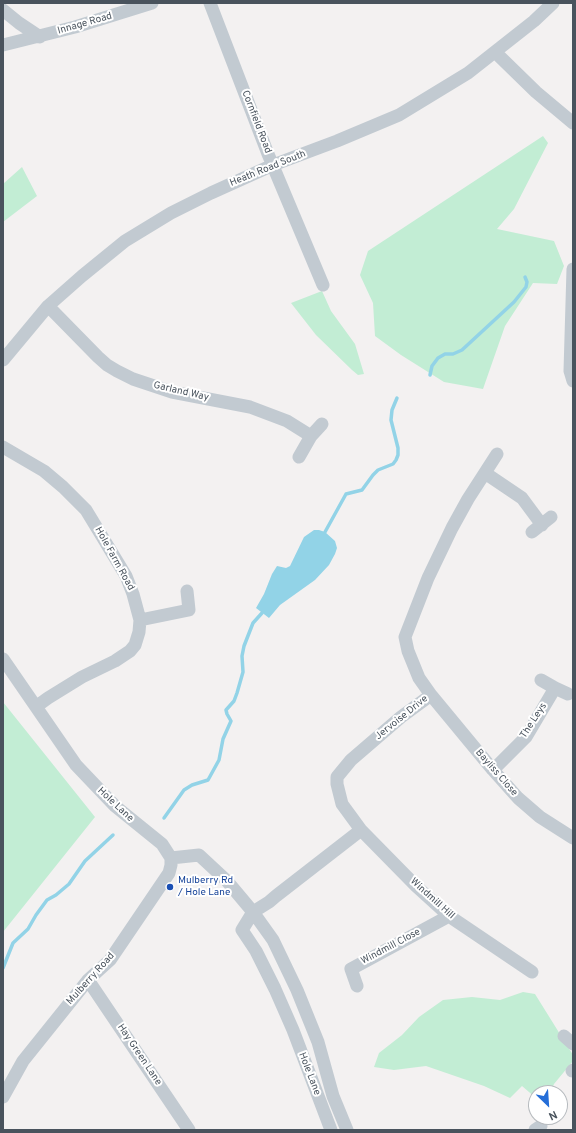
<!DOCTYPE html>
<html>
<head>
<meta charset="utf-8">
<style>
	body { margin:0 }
	#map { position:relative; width:576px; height:1133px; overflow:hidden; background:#f3f1f1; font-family:Overpass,sans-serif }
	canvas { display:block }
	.frame { position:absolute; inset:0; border:4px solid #49535d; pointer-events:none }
	.north { position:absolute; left:528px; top:1085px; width:40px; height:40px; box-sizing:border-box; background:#fff; border:1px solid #b6babe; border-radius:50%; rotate:155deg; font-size:11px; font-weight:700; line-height:16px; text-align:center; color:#49535d }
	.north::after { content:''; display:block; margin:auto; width:14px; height:18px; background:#256ed8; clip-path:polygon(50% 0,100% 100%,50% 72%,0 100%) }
</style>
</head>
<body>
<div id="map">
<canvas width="576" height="1133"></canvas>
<div class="frame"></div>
<div class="north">N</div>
</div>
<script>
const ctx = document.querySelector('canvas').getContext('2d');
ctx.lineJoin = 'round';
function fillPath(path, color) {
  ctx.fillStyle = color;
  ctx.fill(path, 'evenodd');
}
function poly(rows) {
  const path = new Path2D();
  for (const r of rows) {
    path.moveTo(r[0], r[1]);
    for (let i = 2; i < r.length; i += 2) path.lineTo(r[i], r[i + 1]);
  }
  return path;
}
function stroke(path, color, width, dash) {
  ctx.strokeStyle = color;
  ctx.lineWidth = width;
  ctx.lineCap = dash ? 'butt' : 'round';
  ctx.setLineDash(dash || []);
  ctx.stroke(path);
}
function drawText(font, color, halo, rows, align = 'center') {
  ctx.font = font + ' Overpass,sans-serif';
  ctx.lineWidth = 4;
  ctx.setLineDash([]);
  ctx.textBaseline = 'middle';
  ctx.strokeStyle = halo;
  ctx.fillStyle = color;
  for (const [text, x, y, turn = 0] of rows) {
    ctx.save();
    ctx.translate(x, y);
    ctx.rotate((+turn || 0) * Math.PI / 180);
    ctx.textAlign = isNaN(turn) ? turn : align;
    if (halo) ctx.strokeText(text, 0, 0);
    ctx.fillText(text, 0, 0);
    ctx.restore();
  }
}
const green = poly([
	[543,136,548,143,514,209,497,229,554,241,564,266,557,284,533,283,505,326,483,389,444,382,401,355,375,336,373,303,360,275,368,251],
	[22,167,37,196,3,222,3,184],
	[322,291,331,311,355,344,364,374,358,375,352,370,316,335,291,303],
	[3,702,95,817,3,932],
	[523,992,535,994,573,1055,573,1061,554,1084,550,1093,536,1093,536,1098,522,1086,510,1098,484,1086,426,1066,394,1070,374,1067,379,1053,402,1035,419,1017,443,1000,472,997,500,1000]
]);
const water = poly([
	[314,530,319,530,325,532,335,541,337,548,335,554,329,565,315,580,280,605,269,618,256,608,264,594,272,574,277,566,286,568,290,566,304,537]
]);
const stream = poly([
	[430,375,432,366,438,358,445,354,453,354,462,350,514,302,526,287,527,282,525,277],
	[325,532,346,494,362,490,373,475,378,470,393,464,396,460,398,455,398,448,391,420,392,410,397,398],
	[164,818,184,790,192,785,208,780,219,760,223,739,231,721,227,714,226,710,234,701,237,693,243,672,242,656,244,646,253,623,262,613],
	[3,968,13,943,28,929,36,915,47,900,56,895,69,884,85,861,113,835]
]);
const minor = poly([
	[210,3,268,154,323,285],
	[3,10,19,23,40,37],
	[3,45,75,27,152,3],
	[495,52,536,92,573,123],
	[573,269,570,371,573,381],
	[48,306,98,357,107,365,117,371,133,379,172,392,250,407,287,421,311,436],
	[3,360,48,306,82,276,125,241,171,213,211,193,273,165,337,141,399,115,468,73,534,21,553,3],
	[3,447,44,471,63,487,86,510,126,576,133,594,140,620,139,632,135,645,130,651,115,661,82,677,48,698,37,706],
	[299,457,311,436,322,424],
	[485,473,522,498,542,525],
	[532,532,551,517],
	[140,620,189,610,187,591],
	[3,659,76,765,115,806,162,844,171,858],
	[541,680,555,688],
	[431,695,493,770,518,798,540,817,573,838],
	[493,770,526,737,555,688,568,694],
	[361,830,416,886,449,916,532,972],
	[171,858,199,855,227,881,253,912,273,940,297,990,318,1042,333,1096,347,1130],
	[88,980,189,1130],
	[357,986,351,969,449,916],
	[564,1036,573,1044],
	[572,1071,573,1070],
	[3,1097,23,1061,88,980,110,960,169,873,171,865,171,858],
	[331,1130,293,1030,275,989,256,951,242,930,253,912,269,902,276,896,361,830,342,804,337,784,337,777,351,760,401,717,431,695,419,678,408,651,405,637,428,578,452,528,468,499,497,454],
	[535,1130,541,1126]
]);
const markers = [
	[170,887,4,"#1a4fb4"]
];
const streetNames = [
	["Innage Road",85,24,-16],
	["Cornfield Road",256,122,69],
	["Heath Road South",268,169,-22],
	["Garland Way",181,392,13],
	["Hole Farm Road",114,559,61],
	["Jervoise Drive",402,718,-39],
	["The Leys",534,721,-57],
	["Bayliss Close",496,773,49],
	["Hole Lane",115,805,43],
	["Windmill Hill",432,899,42],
	["Windmill Close",391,947,-28],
	["Mulberry Road",91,979,-48],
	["Hay Green Lane",139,1055,56],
	["Hole Lane",309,1074,69]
];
const transitNames = [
	["Mulberry Rd",178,881],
	["/ Hole Lane",178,893]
];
fillPath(green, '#c2edd4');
fillPath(water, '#92d3e7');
stroke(stream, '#92d3e7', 3.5);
stroke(minor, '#c2cad1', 13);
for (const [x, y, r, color] of markers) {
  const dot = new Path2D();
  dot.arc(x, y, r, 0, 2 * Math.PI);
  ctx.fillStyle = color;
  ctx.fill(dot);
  stroke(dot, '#fff', 1.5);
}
drawText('10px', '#49535d', '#fff', streetNames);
drawText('10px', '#164399', '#fff', transitNames, 'left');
</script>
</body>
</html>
